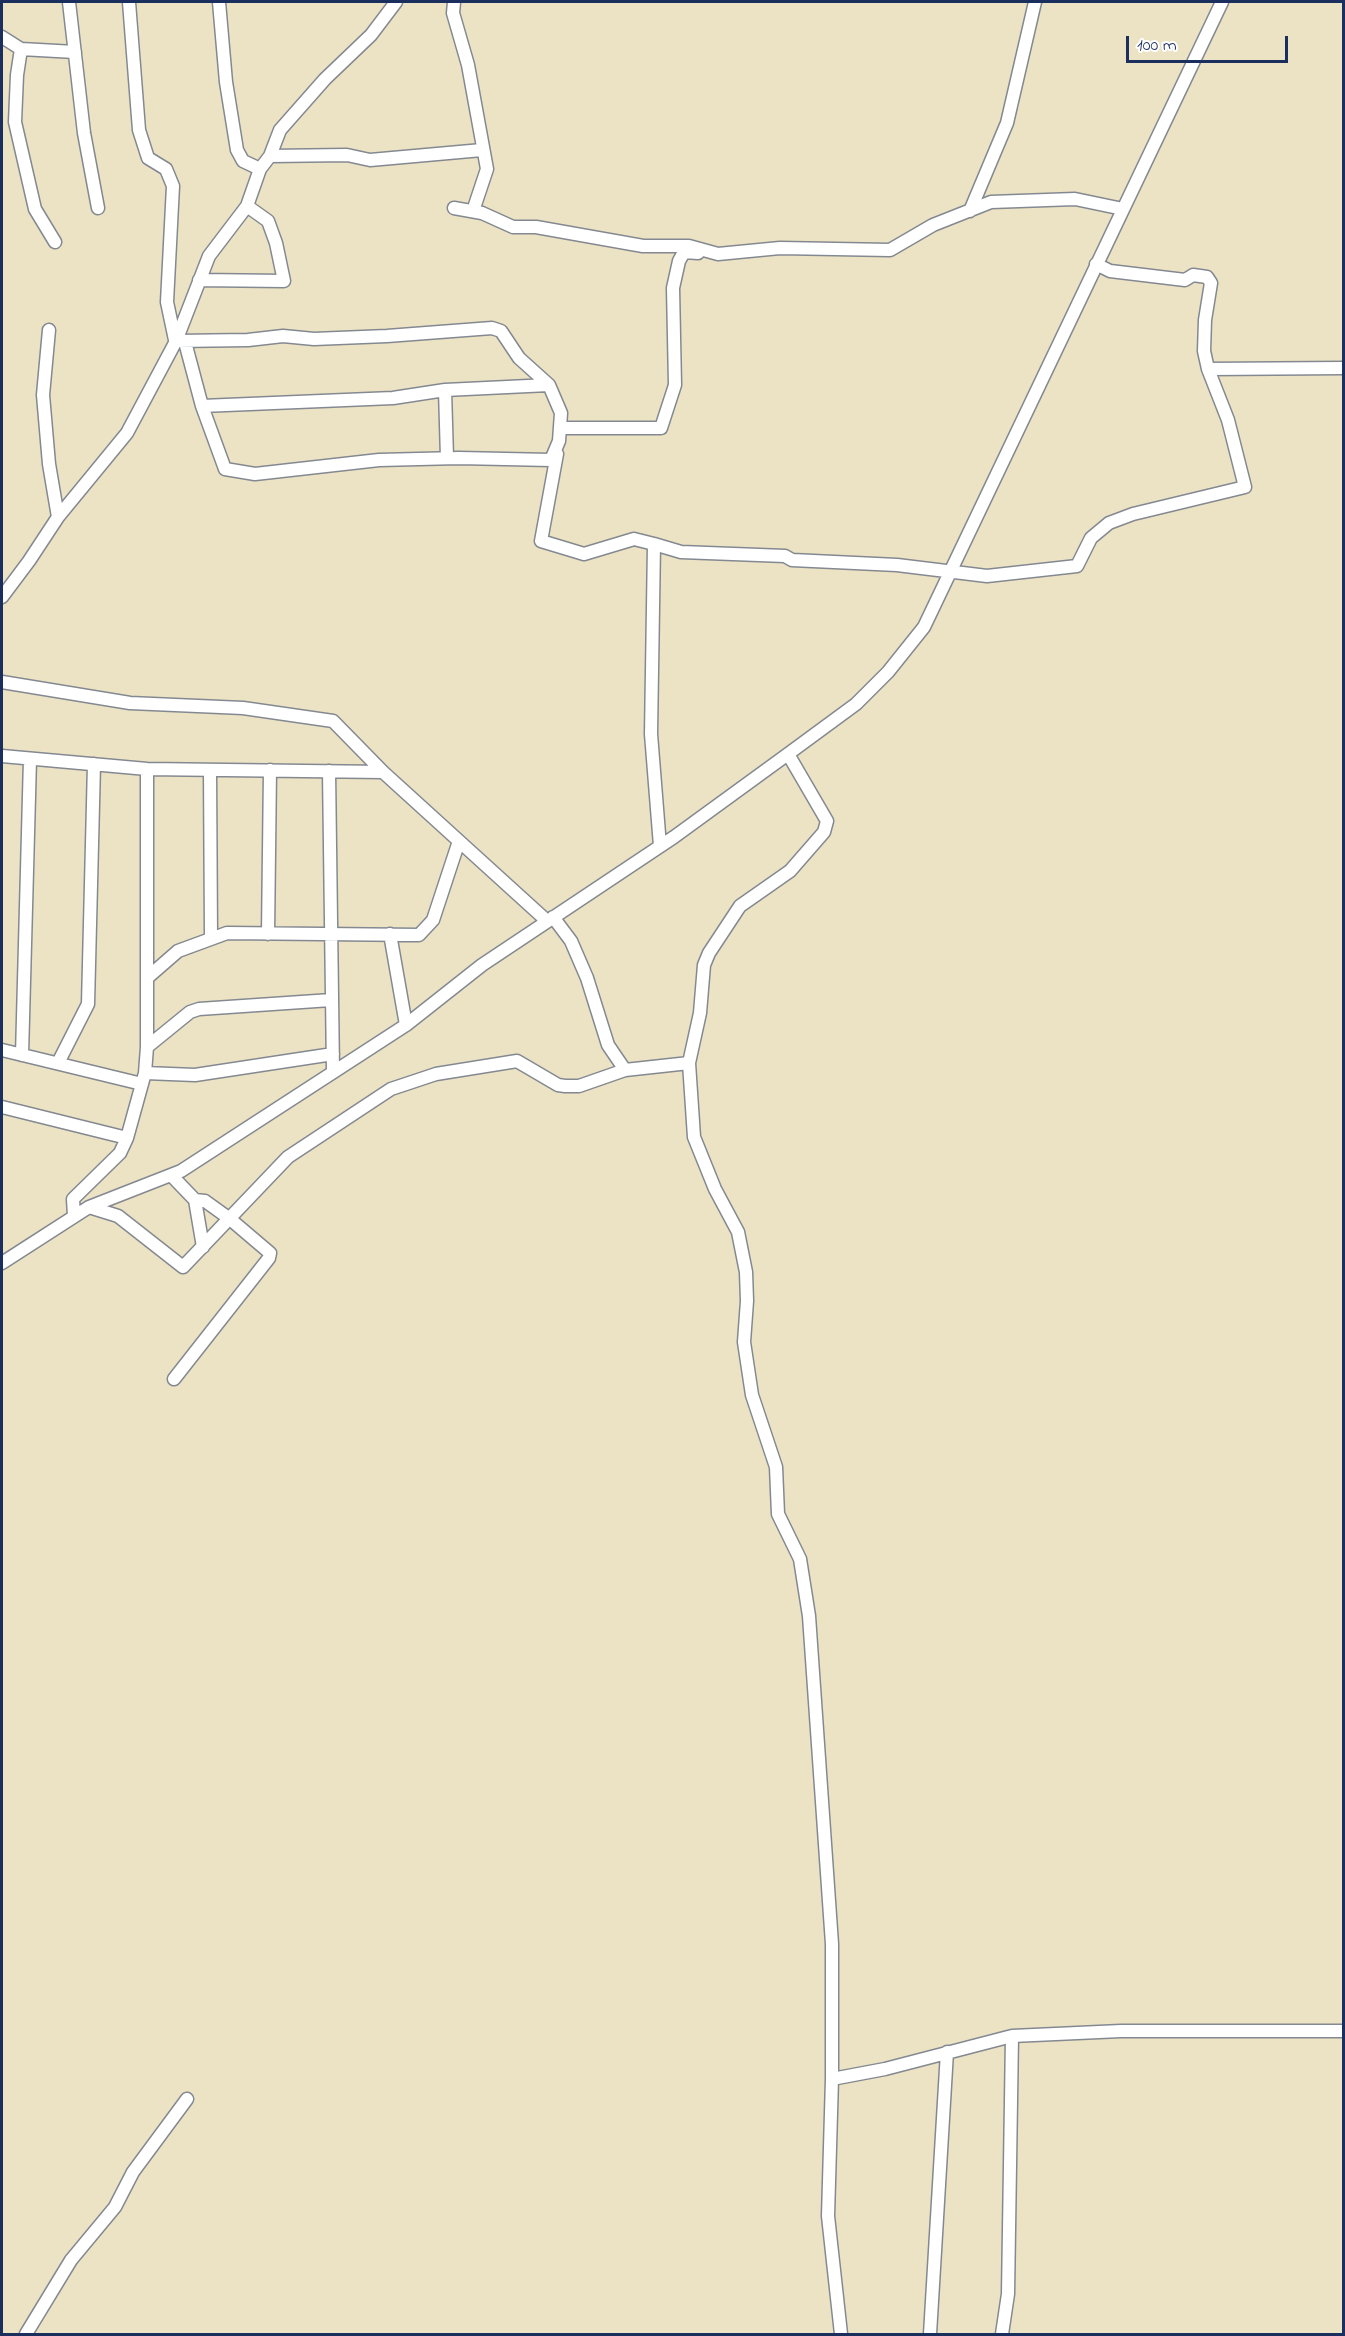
<!DOCTYPE html>
<html>
<head>
<meta charset="utf-8">
<style>
	body { margin:0 }
	#map { position:relative; width:1345px; height:2336px; overflow:hidden; background:#ece3c4; font-family:"Indie Flower",sans-serif }
	canvas { display:block }
	.frame { position:absolute; inset:0; border:3px solid #1b2f5e; pointer-events:none }
	.scale { position:absolute; left:1126px; top:36px; width:162px; height:27px; box-sizing:border-box; border:3px solid #1b2f5e; border-top:0; padding-left:8px; font-size:18px; line-height:21px; white-space:nowrap; color:#1b2f5e; -webkit-text-stroke:4px #fff; paint-order:stroke }
</style>
</head>
<body>
<div id="map">
<canvas width="1345" height="2336"></canvas>
<div class="frame"></div>
<div class="scale">100 m</div>
</div>
<script>
const ctx = document.querySelector('canvas').getContext('2d');
ctx.lineJoin = 'round';
function poly(rows) {
  const path = new Path2D();
  for (const r of rows) {
    path.moveTo(r[0], r[1]);
    for (let i = 2; i < r.length; i += 2) path.lineTo(r[i], r[i + 1]);
  }
  return path;
}
function stroke(path, color, width, dash) {
  ctx.strokeStyle = color;
  ctx.lineWidth = width;
  ctx.lineCap = dash ? 'butt' : 'round';
  ctx.setLineDash(dash || []);
  ctx.stroke(path);
}
const street = poly([
	[69,2,84,133,98,208],
	[129,2,139,130,148,158,166,169,173,186,167,302,175,340],
	[219,2,226,82,237,150,243,161,260,169],
	[454,2,453,13,468,65,487,169,473,211],
	[2,37,21,49,75,52],
	[21,49,17,75,15,122,35,209,55,242],
	[270,156,347,155,370,160,482,150],
	[454,208,482,213,513,227,536,227,643,246,689,246,718,254,780,248,890,250,933,225,991,202,1075,199,1123,209],
	[970,211,1007,123,1035,2],
	[199,280,284,281,276,243,268,221,247,206],
	[49,330,43,395,49,464,58,517],
	[176,341,248,340,283,336,314,339,387,336,492,328,501,331,519,358,549,385,561,413,559,441,551,460,459,458,379,460,255,474,225,469,202,406,185,342],
	[1208,369,1344,368],
	[445,390,447,458],
	[202,406,393,398,445,390,549,385],
	[561,428,661,428,675,385,673,288,679,261,684,252,698,253],
	[557,454,541,541,584,554,634,539,654,544,651,734,660,846],
	[654,544,681,552,785,556,792,560,897,565,987,576,1077,566,1091,538,1109,523,1133,514,1245,487,1228,420,1208,369,1204,351,1205,320,1211,283,1207,277,1193,275,1185,280,1110,271,1096,264],
	[2,597,29,561,58,517,127,433,176,341,209,256,247,206,260,169,270,156,280,130,325,79,371,35,396,2],
	[2,682,130,703,243,708,333,721,383,772,547,921],
	[788,754,827,821,824,832,790,871,740,906,709,953,704,965,700,1013,689,1063,694,1137,715,1189,738,1232,746,1272,747,1301,744,1342,752,1395,776,1467,778,1514,800,1559,809,1616,832,1944,832,2079,828,2216,841,2334],
	[2,756,147,769,383,772],
	[210,770,211,937],
	[329,771,333,1071],
	[553,917,571,941,587,978,608,1045,625,1070],
	[268,934,270,770],
	[390,934,406,1025],
	[147,978,178,951,227,933,419,935,433,920,459,841],
	[147,1047,190,1012,199,1009,331,1000],
	[2,1050,142,1084],
	[22,1055,30,759],
	[58,1063,88,1004,94,764],
	[145,1073,195,1075,333,1054],
	[2,1107,127,1138],
	[171,1175,195,1200,203,1247],
	[89,1207,118,1216,183,1267,288,1157,391,1089,436,1074,517,1061,558,1085,565,1086,579,1086,625,1070,689,1063],
	[74,1216,73,1199,120,1153,127,1138,145,1073,147,1047,147,769],
	[2,1263,89,1207,181,1171,406,1025,482,965,674,837,788,754,856,704,888,672,924,627,1222,2],
	[174,1379,269,1258,270,1253,230,1219,205,1201,195,1200],
	[832,2079,885,2069,1012,2036,1121,2031,1344,2031],
	[26,2334,71,2260,115,2207,133,2172,187,2099],
	[930,2334,947,2052],
	[1002,2334,1008,2294,1012,2036]
]);
stroke(street, '#848991', 15);
stroke(street, '#fff', 12);
</script>
</body>
</html>
